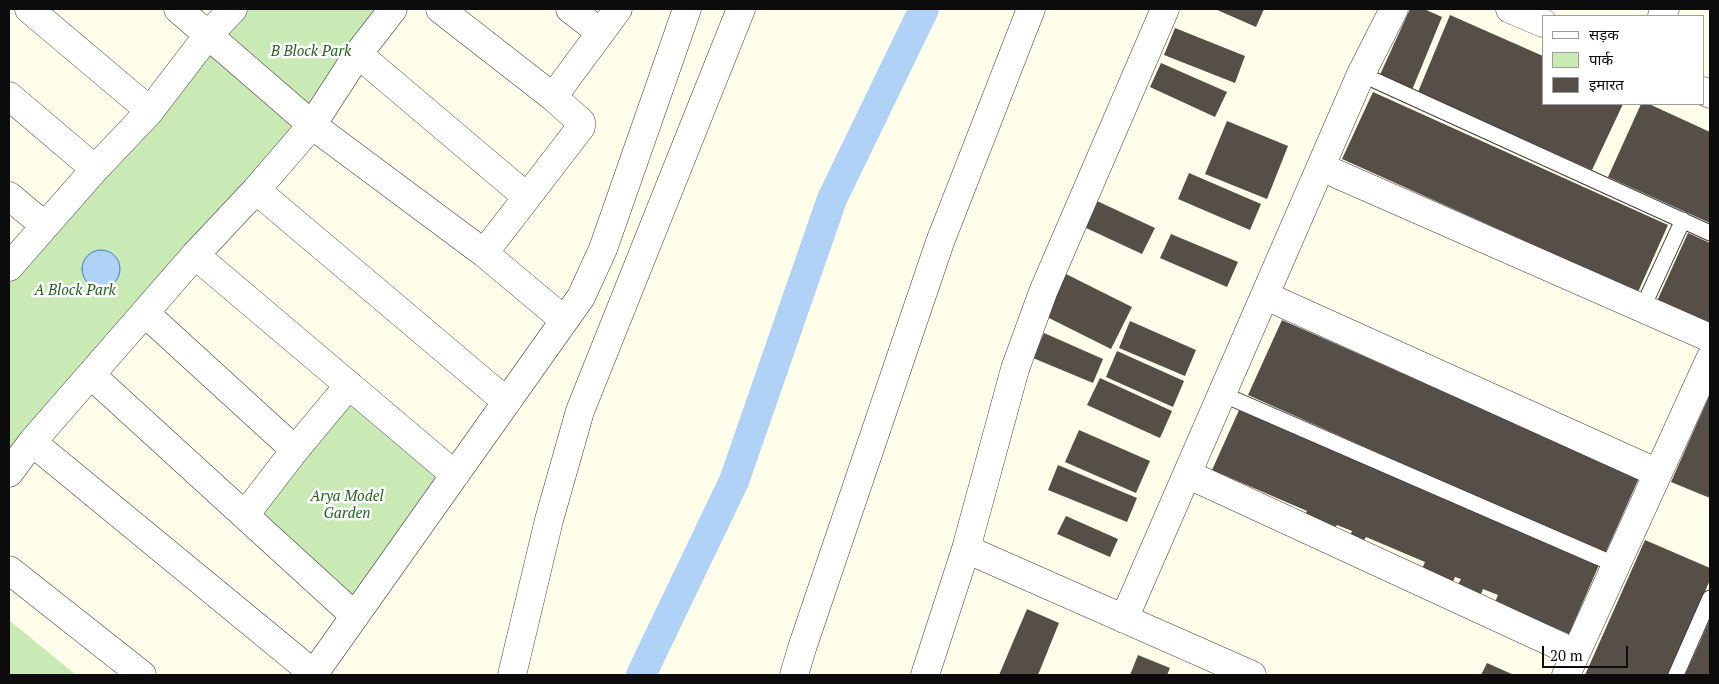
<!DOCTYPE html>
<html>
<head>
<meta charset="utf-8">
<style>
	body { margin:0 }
	#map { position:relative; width:1719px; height:684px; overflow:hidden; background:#fffeeb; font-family:"PT Serif","Noto Sans Devanagari",serif }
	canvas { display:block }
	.frame { position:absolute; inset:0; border:10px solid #0c0c0c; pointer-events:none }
	.legend { position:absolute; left:1542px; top:15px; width:162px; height:90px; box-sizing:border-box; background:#fff; border:1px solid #9e9e9e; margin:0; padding:6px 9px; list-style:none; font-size:15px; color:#0c0c0c }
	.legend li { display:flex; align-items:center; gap:10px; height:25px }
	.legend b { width:25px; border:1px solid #9e9e9e }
	.scale { position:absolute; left:1542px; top:646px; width:86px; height:22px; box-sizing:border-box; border:2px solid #0c0c0c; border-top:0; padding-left:6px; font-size:15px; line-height:18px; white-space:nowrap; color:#0c0c0c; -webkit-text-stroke:4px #fff; paint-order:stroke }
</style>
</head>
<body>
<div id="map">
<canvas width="1719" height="684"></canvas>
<div class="frame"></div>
<ul class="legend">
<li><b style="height:6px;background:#fff"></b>सड़क</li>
<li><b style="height:14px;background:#c9e9b5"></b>पार्क</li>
<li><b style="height:14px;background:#554f48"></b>इमारत</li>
</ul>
<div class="scale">20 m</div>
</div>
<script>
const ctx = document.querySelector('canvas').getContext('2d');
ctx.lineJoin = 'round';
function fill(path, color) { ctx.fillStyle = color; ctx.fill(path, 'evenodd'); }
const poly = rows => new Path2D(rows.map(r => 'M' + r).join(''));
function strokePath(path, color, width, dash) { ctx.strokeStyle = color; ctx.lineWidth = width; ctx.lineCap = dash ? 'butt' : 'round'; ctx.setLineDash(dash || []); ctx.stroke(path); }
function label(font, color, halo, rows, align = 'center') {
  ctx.font = font + ' "PT Serif",serif'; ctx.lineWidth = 5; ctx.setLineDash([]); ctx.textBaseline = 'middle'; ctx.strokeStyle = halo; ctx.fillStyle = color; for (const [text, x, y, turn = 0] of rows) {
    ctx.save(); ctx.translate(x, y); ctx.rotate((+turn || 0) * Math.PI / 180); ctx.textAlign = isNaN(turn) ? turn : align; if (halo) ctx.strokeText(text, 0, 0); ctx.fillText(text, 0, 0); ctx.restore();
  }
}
fill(poly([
	[237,9,399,9,9,468,9,267],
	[349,385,455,475,355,616,250,520],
	[9,620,76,675,9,675]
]), '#c9e9b5');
const water = poly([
	'82 269a19 19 0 1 1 38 0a19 19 0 1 1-38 0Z'
]);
fill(water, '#b0d2f6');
strokePath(water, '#367dcd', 1);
strokePath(poly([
	[641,675,734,481,832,199,924,9]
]), '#b0d2f6', 30);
fill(poly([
	[1215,9,1264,9,1256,27],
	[1410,9,1424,9,1442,17,1410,95,1378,79],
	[1450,15,1543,56,1543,104,1623,104,1592,170,1418,92],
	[1175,28,1245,56,1235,83,1164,55],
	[1161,63,1227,92,1215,117,1150,87],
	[1373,92,1668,225,1638,292,1342,159],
	[1641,104,1649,104,1710,132,1710,223,1608,177],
	[1227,121,1288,146,1267,199,1205,174],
	[1189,173,1261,204,1250,230,1178,199],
	[1097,201,1155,228,1142,254,1084,227],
	[1688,233,1710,243,1710,325,1657,301],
	[1171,234,1238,262,1227,287,1160,258],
	[1062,272,1132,307,1111,349,1041,314],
	[1282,320,1639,478,1605,554,1248,395],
	[1130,321,1196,350,1185,376,1119,348],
	[1044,333,1103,359,1093,383,1033,358],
	[1117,351,1184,381,1173,407,1106,377],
	[1100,378,1172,411,1160,438,1087,405],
	[1710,394,1710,498,1671,482],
	[1240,408,1599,565,1569,634,1495,602,1498,595,1483,589,1479,599,1456,589,1461,579,1455,577,1451,586,1420,573,1425,562,1366,537,1363,542,1350,536,1352,531,1337,525,1335,528,1305,515,1307,511,1212,470],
	[1079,430,1150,461,1136,493,1065,462],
	[1058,465,1137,498,1127,522,1048,490],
	[1066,516,1118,539,1110,557,1057,534],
	[1645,540,1710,568,1710,580,1668,675,1585,675],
	[1027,609,1059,623,1038,675,999,675],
	[1710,619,1710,675,1685,675,1701,640],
	[1138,655,1170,668,1167,675,1130,675],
	[1487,663,1514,675,1481,675]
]), '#554f48');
const service = poly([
	[1361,74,1710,233],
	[1642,309,1683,220],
	[1222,394,1616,565],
	[1676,675,1710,598]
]);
const minor = poly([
	[29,9,150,111],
	[178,9,312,125,484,253,564,320],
	[440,9,553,97],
	[570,9,600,32],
	[1510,9,1543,23],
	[1662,16,1665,9],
	[358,54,527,197],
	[1703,91,1710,94],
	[9,96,95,169],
	[1321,167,1710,338],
	[256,190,507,402],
	[9,196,45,226],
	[484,253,581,127,581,122,553,97,618,9],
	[195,255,455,475],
	[9,267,95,169,150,111,208,35,233,9],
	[1266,296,1658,473],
	[145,313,295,450],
	[91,375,355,616],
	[32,442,314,674],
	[9,473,32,442,195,255,256,190,312,125,358,54,393,9],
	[1187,474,1575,653],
	[245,515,295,450,349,385],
	[966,549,1252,675],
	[9,570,142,675],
	[1124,619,1361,74,1394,9],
	[313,675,581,297,603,249,687,9],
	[512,675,549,520,580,411,741,9],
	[794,675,802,648,940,242,1031,9],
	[925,675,966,549,1015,369,1043,292,1165,9],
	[1566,675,1710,359]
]);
strokePath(service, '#3f3f3f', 17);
strokePath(minor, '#3f3f3f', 29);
strokePath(service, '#fff', 15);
strokePath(minor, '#fff', 28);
label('italic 15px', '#22631d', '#fff', [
	["B Block Park",311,52],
	["A Block Park",75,291],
	["Arya Model",347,497],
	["Garden",347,514]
]);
</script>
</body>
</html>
